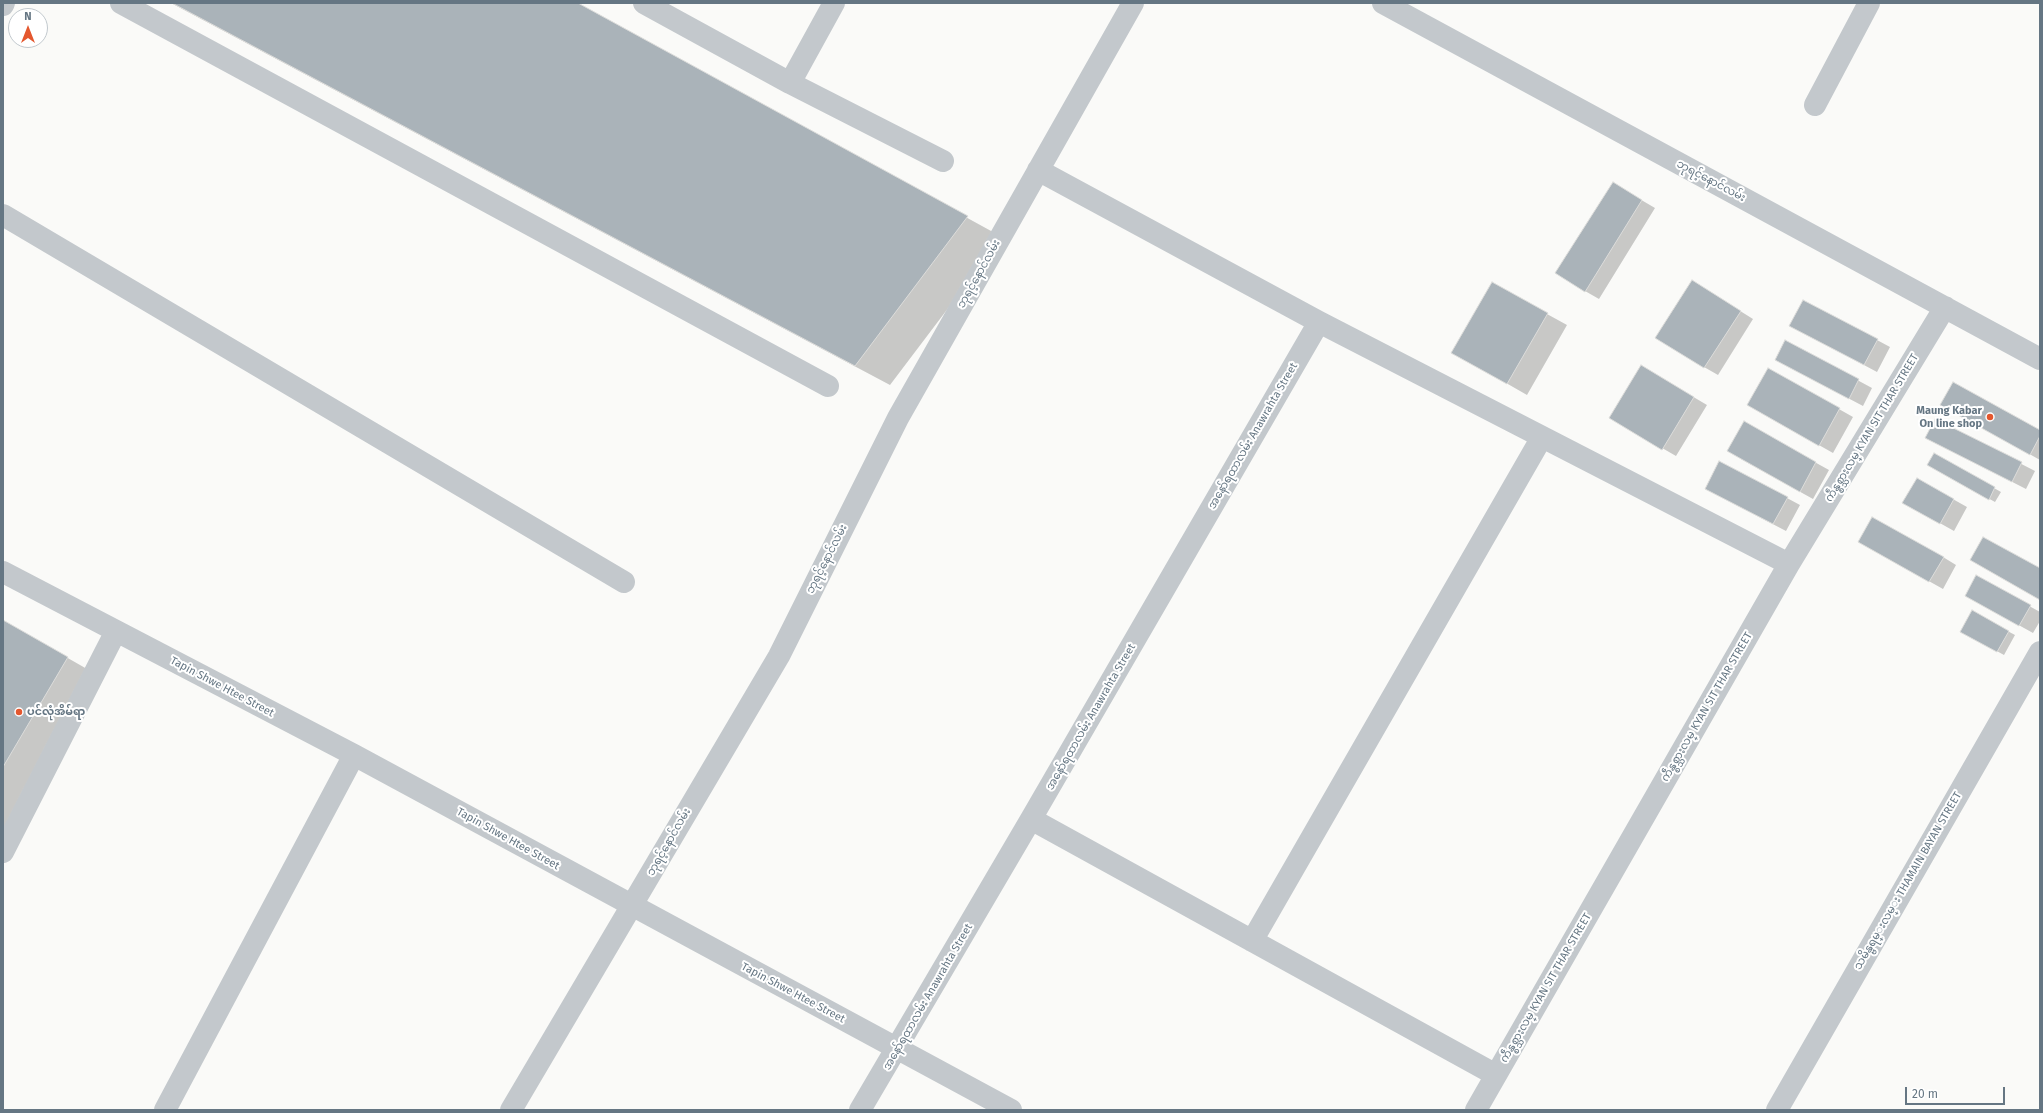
<!DOCTYPE html>
<html>
<head>
<meta charset="utf-8">
<style>
	body { margin:0 }
	#map { position:relative; width:2043px; height:1113px; overflow:hidden; background:#fafaf8; font-family:"Fira Sans",sans-serif }
	canvas { display:block }
	.frame { position:absolute; inset:0; border:4px solid #657683; pointer-events:none }
	.north { position:absolute; left:8px; top:8px; width:40px; height:40px; box-sizing:border-box; background:#fff; border:1px solid #c1c8cd; border-radius:50%; rotate:0deg; font-size:11px; font-weight:700; line-height:16px; text-align:center; color:#657683 }
	.north::after { content:''; display:block; margin:auto; width:14px; height:18px; background:#e4572e; clip-path:polygon(50% 0,100% 100%,50% 72%,0 100%) }
	.scale { position:absolute; left:1905px; top:1087px; width:100px; height:18px; box-sizing:border-box; border:2px solid #657683; border-top:0; padding-left:5px; font-size:12px; line-height:14px; white-space:nowrap; color:#657683; -webkit-text-stroke:3px #fff; paint-order:stroke }
</style>
</head>
<body>
<div id="map">
<canvas width="2043" height="1113"></canvas>
<div class="frame"></div>
<div class="north">N</div>
<div class="scale">20 m</div>
</div>
<script>
const ctx = document.querySelector('canvas').getContext('2d');
ctx.lineJoin = 'round';
function fill(path, color) { ctx.fillStyle = color; ctx.fill(path, 'evenodd'); }
const poly = rows => new Path2D(rows.map(r => 'M' + r).join(''));
function strokePath(path, color, width, dash) { ctx.strokeStyle = color; ctx.lineWidth = width; ctx.lineCap = dash ? 'butt' : 'round'; ctx.setLineDash(dash || []); ctx.stroke(path); }
function label(font, color, halo, rows, align = 'center') {
  ctx.font = font + ' "Fira Sans","Noto Sans Myanmar",sans-serif'; ctx.lineWidth = 4; ctx.setLineDash([]); ctx.textBaseline = 'middle'; ctx.strokeStyle = halo; ctx.fillStyle = color; for (const [text, x, y, turn = 0] of rows) {
    ctx.save(); ctx.translate(x, y); ctx.rotate((+turn || 0) * Math.PI / 180); ctx.textAlign = isNaN(turn) ? turn : align; if (halo) ctx.strokeText(text, 0, 0); ctx.fillText(text, 0, 0); ctx.restore();
  }
}
fill(poly([
	[171,3,576,3,1002,237,890,385],
	[1626,191,1655,208,1599,299,1585,291],
	[1705,289,1753,319,1718,375,1704,367],
	[1547,314,1567,325,1527,395,1452,352],
	[1804,333,1877,340,1890,347,1877,372],
	[1785,341,1872,388,1863,406,1789,367],
	[1641,366,1707,405,1676,456,1610,418],
	[1768,369,1853,417,1833,453,1748,405],
	[1955,412,2040,431,2040,460],
	[1936,420,2035,471,2026,489,1940,445],
	[1744,423,1829,470,1813,499,1741,459],
	[1934,454,2001,492,1995,502,1928,465],
	[1917,479,1967,507,1954,531,1904,503],
	[1719,496,1787,498,1800,505,1786,531],
	[1859,542,1943,557,1956,565,1943,589],
	[1977,577,2040,612,2040,621,2033,633,1979,603],
	[1972,612,2015,635,2004,655,1962,632],
	[3,621,101,677,3,845]
]), '#0003');
const building = poly([
	[172,3,578,3,968,216,855,366,172,3],
	[1613,182,1642,200,1585,292,1555,273,1613,182],
	[1692,280,1741,311,1704,368,1655,338,1692,280],
	[1492,282,1548,313,1507,384,1451,353,1492,282],
	[1803,300,1878,339,1864,365,1789,326,1803,300],
	[1785,340,1859,379,1849,399,1775,360,1785,340],
	[1641,365,1694,397,1662,450,1609,418,1641,365],
	[1768,368,1840,408,1819,446,1747,405,1768,368],
	[1953,382,2040,430,2040,436,2030,455,1940,405,1953,382],
	[1935,419,2022,462,2012,482,1925,438,1935,419],
	[1744,421,1816,462,1800,492,1727,451,1744,421],
	[1934,453,1995,487,1989,500,1927,465,1934,453],
	[1719,461,1788,497,1773,524,1705,489,1719,461],
	[1917,478,1954,499,1940,524,1902,503,1917,478],
	[1872,517,1944,557,1929,582,1858,542,1872,517],
	[1983,537,2040,568,2040,600,1970,560,1983,537],
	[1976,575,2031,605,2019,626,1965,596,1976,575],
	[1972,610,2009,631,1997,652,1960,632,1972,610],
	[3,620,68,657,3,767,3,620]
]);
fill(building, '#aab3b9');
strokePath(building, '#dcdcda', 1);
strokePath(poly([
	[121,3,828,386],
	[644,3,790,83,943,161],
	[1383,3,2040,359],
	[3,5,4,3],
	[790,83,834,3],
	[1815,105,1869,3],
	[1038,170,1319,322,1789,564],
	[3,215,624,582],
	[3,572,354,755,1011,1110],
	[1031,819,1496,1075],
	[3,852,116,631],
	[1252,941,1542,437],
	[165,1110,354,755],
	[511,1110,779,656,898,418,1133,3],
	[860,1110,1031,819,1319,322],
	[1476,1110,1789,564,1945,307],
	[1777,1110,2040,652]
]), '#c3c8cc', 22);
for (const [x, y, r, color] of [
	[1990,417,4,"#e4572e"],
	[19,712,4,"#e4572e"]
]) { const dot = new Path2D(); dot.arc(x, y, r, 0, 2 * Math.PI); ctx.fillStyle = color; ctx.fill(dot); strokePath(dot, '#fff', 1.5); }
label('11px', '#657683', '#fff', [
	["ဘုရင့်နောင်လမ်း",1711,181,28],
	["ဘုရင့်နောင်လမ်း",979,274,-61],
	["ကဵန္စစ္သားလမ္ KYAN SIT THAR STREET",1872,428,-59],
	["အနော်ရထာလမ်း Anawrahta Street",1253,436,-60],
	["ဘုရင့်နောင်လမ်း",827,559,-63],
	["Tapin Shwe Htee Street",222,687,28],
	["ကဵန္စစ္သားလမ္ KYAN SIT THAR STREET",1707,707,-60],
	["အနော်ရထာလမ်း Anawrahta Street",1091,717,-60],
	["Tapin Shwe Htee Street",508,839,29],
	["ဘုရင့်နောင်လမ်း",669,842,-60],
	["သမိန္ဗရမ္းလမ္း THAMAIN BAYAN STREET",1908,881,-60],
	["ကဵန္စစ္သားလမ္ KYAN SIT THAR STREET",1546,988,-60],
	["Tapin Shwe Htee Street",793,993,28],
	["အနော်ရထာလမ်း Anawrahta Street",928,997,-60]
]);
label('bold 11px', '#657683', '#fff', [
	["Maung Kabar",1982,411],
	["On line shop",1982,424],
	["ပင်လုံအိမ်ရာ",27,712,"left"]
], 'right');
</script>
</body>
</html>
